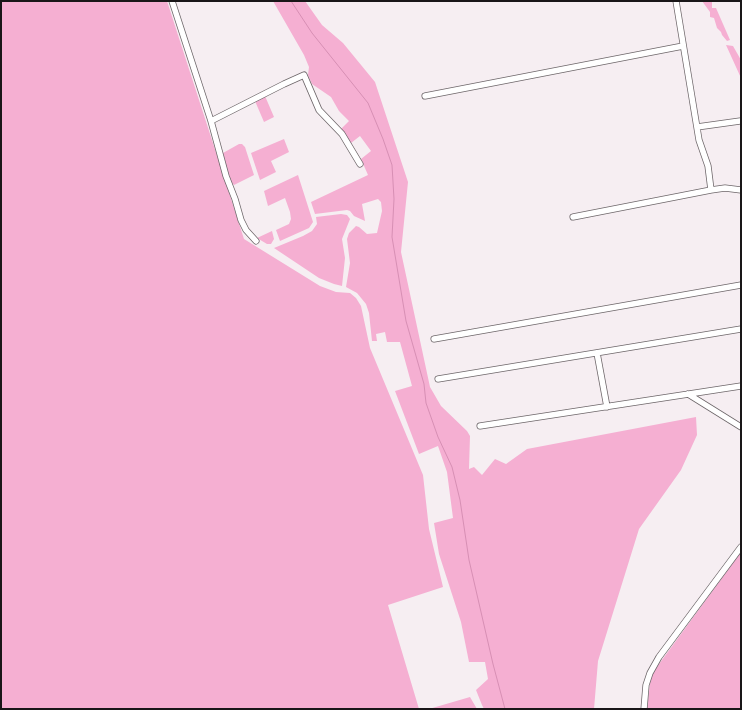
<!DOCTYPE html>
<html>
<head>
<meta charset="utf-8">
<style>
	body { margin:0 }
	#map { position:relative; width:742px; height:710px; overflow:hidden; background:#f6eef2; font-family:Montserrat,sans-serif }
	canvas { display:block }
	.frame { position:absolute; inset:0; border:2px solid #191618; pointer-events:none }
</style>
</head>
<body>
<div id="map">
<canvas width="742" height="710"></canvas>
<div class="frame"></div>
</div>
<script>
const ctx = document.querySelector('canvas').getContext('2d');
ctx.lineJoin = 'round';
function fill(path, color) { ctx.fillStyle = color; ctx.fill(path, 'evenodd'); }
const poly = rows => new Path2D(rows.map(r => 'M' + r).join(''));
function strokePath(path, color, width, dash) { ctx.strokeStyle = color; ctx.lineWidth = width; ctx.lineCap = dash ? 'butt' : 'round'; ctx.setLineDash(dash || []); ctx.stroke(path); }
fill(poly([
	[1,1,167,1,244,239,320,286,336,292,350,293,356,298,361,306,370,348,423,475,429,529,443,587,388,605,419,709,1,709],
	[273,1,305,1,322,25,343,43,375,82,408,182,401,252,430,387,441,406,467,431,470,436,469,469,474,467,482,475,495,459,506,464,527,449,696,417,697,435,681,470,639,529,598,661,594,709,484,709,482,705,476,690,488,679,485,662,469,662,461,622,439,554,434,523,453,518,447,472,438,446,419,454,395,391,412,386,400,342,387,342,385,332,376,334,377,341,372,341,369,313,366,304,357,293,346,287,350,263,347,239,349,233,356,226,359,227,367,234,377,233,382,211,381,202,378,199,362,204,365,221,354,216,350,211,347,210,315,214,311,202,368,175,361,159,371,151,360,136,351,143,341,129,349,121,339,111,331,97,312,84,308,75,309,67,304,55],
	[702,1,712,1,712,8,716,8,730,40,727,41,722,35,721,32,717,28,714,18,710,17,710,12],
	[726,45,733,46,741,60,741,78],
	[265,96,274,117,264,122,255,101],
	[284,139,289,152,271,161,276,172,260,180,251,153],
	[239,144,242,144,245,147,254,175,234,185,230,181,223,153],
	[298,175,313,222,309,228,280,241,276,230,289,224,291,219,290,212,285,198,268,206,264,191],
	[341,214,347,215,350,219,342,239,345,258,342,286,334,284,319,278,274,248,303,236,312,231,317,224,316,217],
	[272,231,274,239,271,244,267,244,257,238],
	[741,552,741,709,647,709,651,675],
	[470,697,477,709,429,709]
]), '#f5afd2');
strokePath(poly([
	[291,1,312,33,368,103,383,139,392,165,394,199,392,237,406,321,424,384,426,403,438,437,452,467,460,500,469,560,493,664,505,709]
]), '#d78fb4', 1);
const minor = poly([
	[172,1,211,121,226,176,235,199,241,220,246,230,256,241],
	[676,1,699,140,708,166,711,190],
	[425,96,683,46],
	[211,121,284,84,304,75,319,110,342,134,360,164],
	[697,127,740,121],
	[573,217,711,190,725,188,741,190],
	[434,339,741,285],
	[597,353,607,407],
	[438,379,741,329],
	[688,394,741,427],
	[480,426,741,386],
	[644,709,646,685,650,673,659,657,741,547]
]);
strokePath(minor, '#6d6669', 7);
strokePath(minor, '#fff', 5.5);
</script>
</body>
</html>
